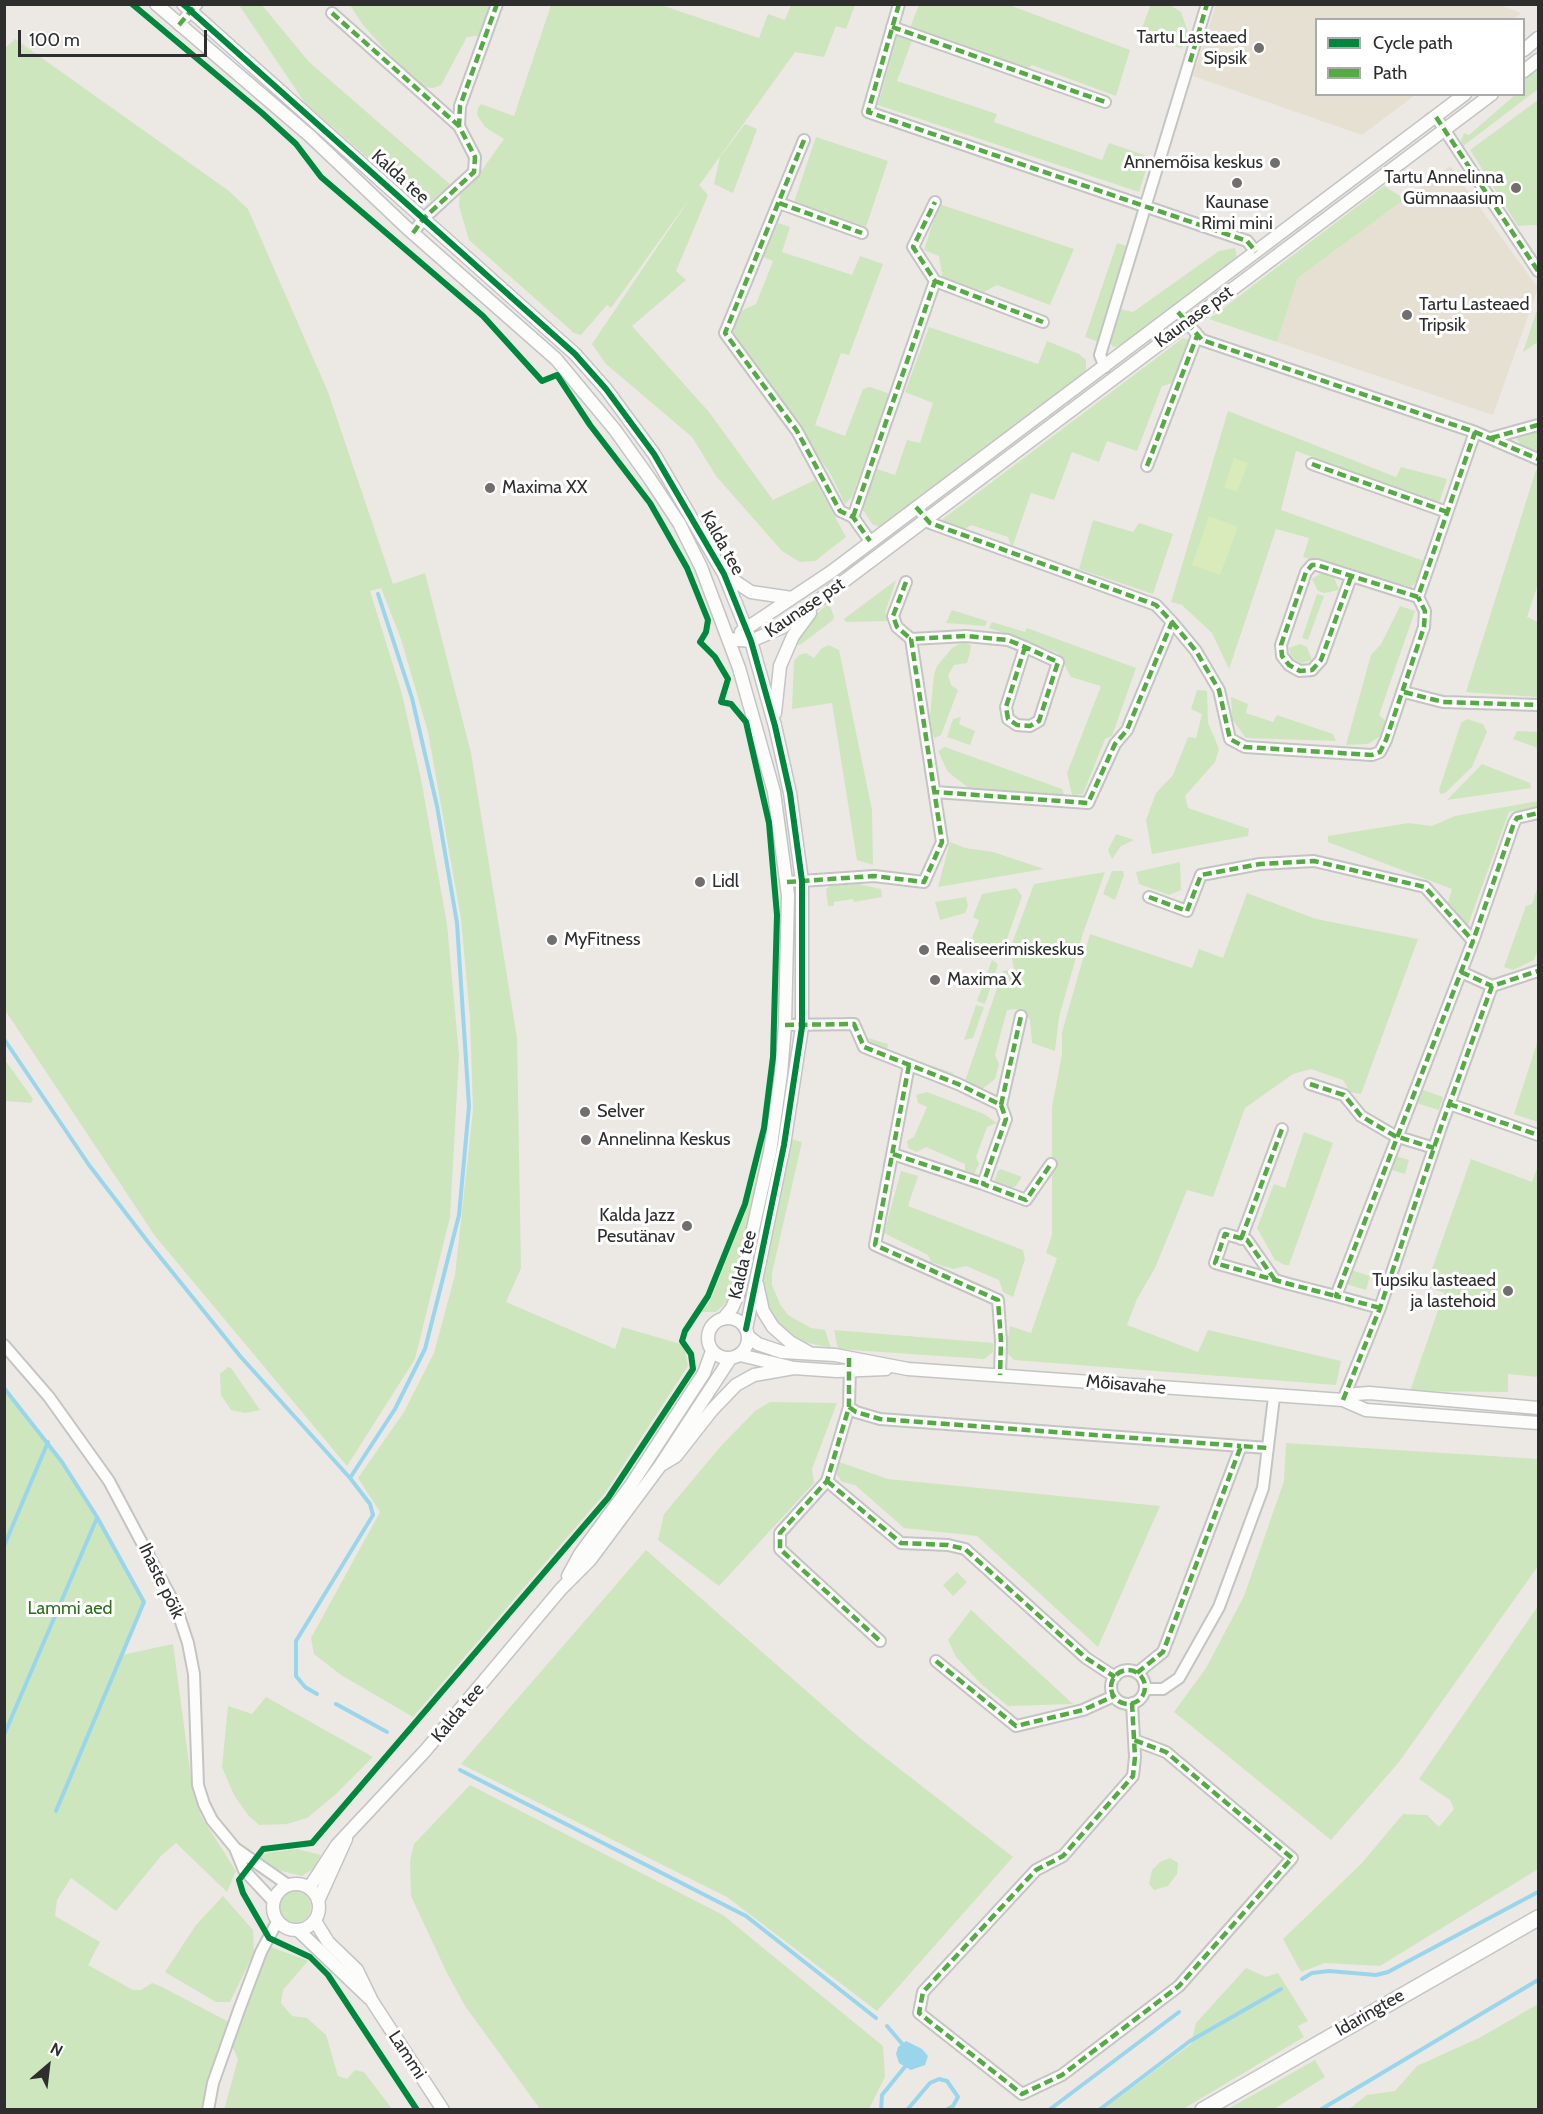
<!DOCTYPE html>
<html>
<head>
<meta charset="utf-8">
<style>
	body { margin:0 }
	#map { position:relative; width:1543px; height:2114px; overflow:hidden; background:#ece8e4; font-family:Cabin,sans-serif }
	canvas { display:block }
	.frame { position:absolute; inset:0; border:6px solid #2e2e2e; pointer-events:none }
	.legend { position:absolute; left:1315px; top:18px; width:210px; height:78px; box-sizing:border-box; background:#fff; border:2px solid #ababab; margin:0; padding:8px 10px; list-style:none; font-size:18px; color:#2e2e2e }
	.legend li { display:flex; align-items:center; gap:12px; height:30px }
	.legend b { width:30px; border:2px solid #ababab }
	.north { position:absolute; left:18px; top:2036px; width:60px; height:60px; -webkit-text-stroke:4px #fff; paint-order:stroke; rotate:28deg; font-size:16px; font-weight:700; line-height:24px; text-align:center; color:#2e2e2e }
	.north::after { content:''; display:block; margin:auto; width:21px; height:27px; background:#2e2e2e; clip-path:polygon(50% 0,100% 100%,50% 72%,0 100%) }
	.scale { position:absolute; left:18px; top:30px; width:189px; height:27px; box-sizing:border-box; border:3px solid #2e2e2e; border-top:0; padding-left:8px; font-size:18px; line-height:21px; white-space:nowrap; color:#2e2e2e; -webkit-text-stroke:4px #fff; paint-order:stroke }
</style>
</head>
<body>
<div id="map">
<canvas width="1543" height="2114"></canvas>
<div class="frame"></div>
<ul class="legend">
<li><b style="height:8px;background:#00873e"></b>Cycle path</li>
<li><b style="height:8px;background:#54ab44"></b>Path</li>
</ul>
<div class="north">N</div>
<div class="scale">100 m</div>
</div>
<script>
const ctx = document.querySelector('canvas').getContext('2d');
ctx.lineJoin = 'round';
function fill(path, color) { ctx.fillStyle = color; ctx.fill(path, 'evenodd'); }
const poly = rows => new Path2D(rows.map(r => 'M' + r).join(''));
function strokePath(path, color, width, dash) { ctx.strokeStyle = color; ctx.lineWidth = width; ctx.lineCap = dash ? 'butt' : 'round'; ctx.setLineDash(dash || []); ctx.stroke(path); }
function label(font, color, halo, rows, align = 'center') {
  ctx.font = font + ' Cabin,sans-serif'; ctx.lineWidth = 6; ctx.setLineDash([]); ctx.textBaseline = 'middle'; ctx.strokeStyle = halo; ctx.fillStyle = color; for (const [text, x, y, turn = 0] of rows) {
    ctx.save(); ctx.translate(x, y); ctx.rotate((+turn || 0) * Math.PI / 180); ctx.textAlign = isNaN(turn) ? turn : align; if (halo) ctx.strokeText(text, 0, 0); ctx.fillText(text, 0, 0); ctx.restore();
  }
}
fill(poly([
	[1496,4,1521,13,1513,20,1316,20,1316,94,1415,95,1362,135,1193,76,1216,5],
	[1450,166,1538,288,1493,415,1277,342,1298,278]
]), '#e6e0d3');
fill(poly([
	[1151,4,1170,5,1181,12,1188,32,1182,49,1140,33],
	[239,5,262,5,309,62,452,186,431,201,416,200,305,103],
	[350,5,492,5,484,35,467,37,441,85,433,88,425,87,412,78,388,53,363,25],
	[551,5,661,5,759,38,768,14,785,20,791,5,855,5,846,29,836,26,824,57,795,52,611,308,607,305,581,335,574,333,469,240,459,206,460,193,482,170,504,139,485,127,477,115,478,108,481,104,514,116],
	[919,5,1009,5,1130,50,1116,96,1032,65,1018,75,913,38,897,81,997,114,994,122,1102,160,1109,143,1150,157,1139,192,878,105,898,33,907,35],
	[15,39,229,191,248,209,328,392,393,584,425,573,471,753,517,1038,521,1268,506,1302,615,1349,622,1327,684,1345,688,1366,605,1493,413,1717,341,1675,314,1654,311,1638,380,1512,358,1478,404,1412,434,1353,455,1275,473,1110,470,1018,461,919,428,732,401,639,381,588,370,591,402,694,421,779,447,924,459,1055,450,1217,415,1359,347,1466,155,1236,5,1010,4,49],
	[1538,67,1538,89,1462,147,1460,143,1464,133,1469,135,1515,95,1524,94,1524,79],
	[1538,100,1538,225,1518,226,1470,150],
	[745,124,757,129,733,193,714,184,720,157],
	[816,137,888,161,866,227,794,202],
	[699,185,708,195,676,271,686,280,632,326,709,412,773,500,815,480,846,537,815,561,800,562,782,551,716,476,692,437,606,364,592,344],
	[1384,186,1405,199,1298,278,1277,342,1209,319],
	[939,204,1074,249,1050,305,997,285,980,294,943,280,939,256,924,250],
	[778,223,790,227,782,252,852,275,860,256,883,264,849,355,841,353,815,425,845,436,863,389,870,387,890,394,852,497,845,504,830,473,729,333,734,314,756,304,773,261,763,257],
	[1117,243,1127,246,1102,343,1085,337],
	[1235,248,1237,258,1232,268,1125,346,1113,347,1110,342,1120,309,1133,312,1219,251],
	[1538,307,1538,342,1523,352],
	[929,327,1038,364,1047,341,1079,354,1086,360,1086,369,1084,375,879,527,872,524,862,508,874,468,895,475,907,440,920,443,933,403,905,392],
	[1183,338,1189,340,1189,346,1176,382,1162,386,1137,451,1107,441,1099,462,1072,452,1054,500,1031,493,1012,548,1008,537,971,525,951,538,939,522],
	[1228,411,1396,477,1401,467,1447,479,1439,503,1296,451,1281,510,1424,561,1419,579,1411,587,1303,557,1309,538,1276,529,1229,669,1212,633,1182,605,1171,602],
	[1538,427,1538,454,1523,448,1513,433],
	[1536,470,1538,471,1538,584,1527,617,1538,622,1538,697,1466,692],
	[1093,520,1133,532,1139,523,1173,534,1153,594,1079,569],
	[1321,573,1334,577,1339,590,1324,593,1318,591,1312,579],
	[896,580,885,613,888,621,846,622,844,619],
	[1317,594,1324,596,1308,640,1302,638],
	[829,603,834,617,833,620,800,645,793,644,813,617],
	[1400,606,1415,611,1379,715,1389,724,1382,735,1368,744,1346,745,1371,655,1381,644],
	[952,610,987,621,985,626,946,623],
	[992,622,1025,632,1027,628,1136,668,1112,736,1105,739,1083,794,1072,795,1067,773,1101,686,1071,677,1058,653,989,628],
	[963,642,971,645,970,653,967,663,954,665,948,675,951,685,958,690,941,735,935,738,932,733,930,716,934,675,937,666,952,648],
	[1300,644,1307,647,1312,660,1302,663,1291,658,1289,648],
	[829,645,839,650,872,810,873,865,857,860,832,703,792,709,794,661,799,655,806,653,814,658,822,648],
	[1197,690,1207,691,1208,723,1219,749,1215,762,1185,796,1188,808,1249,829,1248,836,1152,854,1146,820,1156,793,1173,775,1188,737,1196,738,1202,714,1191,709],
	[1231,697,1248,704,1246,713,1273,722,1277,715,1333,734,1336,741,1246,738,1232,719],
	[961,717,959,724,975,731,970,745,947,737,953,719],
	[1467,719,1483,724,1487,732,1472,767,1445,793,1440,794,1439,790,1461,723],
	[1517,731,1538,732,1538,748,1513,739],
	[945,747,1062,789,1065,797,970,789,948,772,938,751],
	[1482,764,1530,783,1531,788,1447,800],
	[1538,801,1538,807,1509,812,1468,925,1447,906,1452,889,1328,842,1328,836,1409,823,1432,826,1455,816],
	[1116,834,1134,840,1121,846,1112,859,1108,850],
	[950,842,965,848,993,852,1044,869,938,887],
	[1180,862,1181,890,1169,895,1139,884,1136,872],
	[1112,871,1123,871,1124,875,1115,900,1103,894],
	[1105,872,1083,933,1059,1017,1055,1051,1032,1043,1030,1020,1026,1014,1015,1009,1007,1010,995,1055,999,1064,995,1079,981,1090,964,1084,1003,971,1014,969,1010,949,1034,884],
	[849,882,881,889,882,897,854,902,853,899,834,902,834,906,828,906,826,889,835,883],
	[1538,886,1538,949,1534,960,1513,970,1504,967,1526,906,1532,904],
	[1016,888,1022,896,1001,956,969,946,979,920,973,917,982,894],
	[1247,893,1316,919,1418,939,1361,1094,1350,1092,1343,1080,1311,1069,1293,1074,1245,1108,1213,1197,1187,1190,1155,1268,1137,1299,1127,1325,1198,1352,1208,1330,1341,1361,1336,1385,1014,1360,1006,1352,1010,1326,1031,1333,1057,1258,1046,1253,1052,1235,1052,1107,1062,1054,1062,1032,1090,934,1192,968,1199,949,1223,958],
	[966,897,968,906,965,913,940,920,935,902],
	[992,960,998,964,985,1004,977,1001],
	[976,1005,984,1007,973,1038,964,1040],
	[775,1037,778,1068,770,1125,766,1124],
	[868,1038,888,1044,887,1050,953,1073,952,1079,871,1045],
	[1538,1040,1538,1122,1514,1114],
	[5,1060,33,1099,31,1103,5,1101],
	[1420,1089,1443,1097,1439,1110,1416,1103],
	[927,1092,984,1114,997,1123,987,1127,976,1157,979,1164,974,1174,969,1174,965,1170,965,1164,926,1147,917,1152,908,1148,907,1141,914,1137,927,1107,918,1103,916,1095],
	[1304,1132,1333,1143,1289,1265,1285,1265,1275,1260,1257,1228,1274,1184,1285,1188],
	[769,1133,732,1291,728,1301,716,1312,700,1312,710,1301,747,1208,757,1175,765,1134],
	[791,1139,802,1142,772,1273,772,1285,780,1304,788,1315,811,1328,825,1330,831,1348,804,1342,778,1326,768,1310,761,1284],
	[1389,1154,1409,1160,1405,1174,1385,1168],
	[1471,1159,1532,1182,1538,1166,1538,1377,1508,1374,1508,1392,1410,1391,1444,1293,1426,1286],
	[1001,1169,1022,1177,1016,1186,1003,1189,994,1182,998,1171],
	[901,1171,918,1176,908,1206,1023,1250,1025,1259,1013,1297,1003,1292,999,1280,966,1266,953,1269,931,1262,928,1255,884,1233],
	[1351,1270,1370,1276,1366,1290,1346,1284],
	[834,1330,993,1343,993,1352,984,1359,838,1349],
	[228,1367,231,1368,260,1410,245,1413,231,1410,221,1395,220,1374],
	[4,1388,62,1462,97,1517,144,1602,122,1655,173,1644,192,1785,201,1816,236,1871,227,1892,176,1843,161,1856,116,1911,71,1878,57,1900,55,1916,100,1942,88,1965,133,1990,141,1990,152,1983,160,1986,229,2022,201,2109,5,2109],
	[770,1402,837,1403,812,1469,814,1483,719,1586,658,1540,664,1514,721,1446,755,1411],
	[1286,1443,1538,1459,1538,1566,1399,1762,1331,1840,1174,1712,1206,1668,1244,1596,1284,1481],
	[839,1462,888,1479,1160,1506,1098,1647,977,1536,904,1528,855,1485,842,1482,835,1472],
	[646,1550,860,1738,1013,1857,877,2011,727,1897,461,1764],
	[957,1572,967,1582,953,1596,943,1585],
	[1538,1606,1538,1869,1380,1966,1325,1963,1301,1972,1283,1939,1362,1863,1403,1814,1427,1815,1439,1827,1454,1809,1450,1800,1419,1779],
	[971,1610,1073,1704,1008,1706,981,1684,956,1657,948,1640],
	[266,1697,373,1757,335,1795,307,1818,287,1824,259,1825,248,1815,234,1795,222,1767,228,1706,252,1714],
	[470,1785,723,1915,883,2046,885,2077,869,2109,540,2109,465,2006,446,1971,411,1896,410,1860,414,1844],
	[297,1849,321,1855,313,1869,302,1876,273,1869,259,1857,267,1853],
	[1170,1858,1178,1863,1177,1874,1168,1886,1154,1890,1149,1884,1152,1870,1160,1862],
	'279 1907a16 16 0 1 1 32 0a16 16 0 1 1-32 0Z',
	[223,1896,253,1930,254,1953,230,2002,216,2002,165,1972,196,1925],
	[266,1945,308,1961,283,1990,281,2003,292,2016,307,2018,326,2035,338,2076,347,2079,355,2070,364,2072,392,2109,224,2110,238,2059,229,2039],
	[1246,1968,1266,1977,1278,1973,1308,2021,1298,2026,1304,2037,1183,2109,1103,2109,1191,2044,1196,2023],
	[1538,2004,1538,2109,1349,2109,1367,2095,1395,2091,1417,2066,1481,2037],
	[1315,2060,1325,2077,1274,2109,1228,2109]
]), '#cee6be');
fill(poly([
	[1234,458,1248,463,1237,492,1224,487],
	[1209,516,1238,527,1220,575,1192,565]
]), '#d9eabb');
fill(poly([
	[906,2041,922,2049,928,2056,925,2065,911,2070,899,2063,896,2054,898,2047]
]), '#99d6ec');
strokePath(poly([
	[4,1039,89,1165,148,1242,240,1356,350,1478],
	[4,1388,62,1462,97,1517,144,1602,56,1811],
	[4,1546,48,1442],
	[317,1694,305,1687,296,1676,296,1641,373,1515,370,1504,350,1478,395,1409,425,1349,459,1215,469,1106,457,923,437,806,412,698,378,594],
	[336,1704,387,1732],
	[4,1735,97,1518],
	[460,1770,746,1916,876,2018],
	[1302,1979,1312,1973,1329,1971,1376,1975,1388,1972,1538,1892],
	[887,2026,904,2046],
	[881,2110,882,2095,908,2063],
	[907,2110,930,2083,939,2079,947,2081,958,2097,953,2106,946,2110],
	[1049,2110,1179,2012],
	[1099,2110,1190,2041,1281,1989],
	[1320,2110,1538,1980]
]), '#99d6ec', 4);
const minor = poly([
	[899,4,868,112,1247,241,1256,252],
	[332,13,459,126],
	[179,25,197,4],
	[892,27,1105,102],
	[1436,117,1538,271],
	[804,140,725,333,797,431,840,511,853,517,870,541],
	[779,203,862,233],
	[413,233,424,218,474,172,475,157,459,126,460,106,497,4],
	[935,281,1043,322],
	[1178,312,1202,340,1475,432,1538,459],
	[1105,367,1100,355,1207,4],
	[1491,438,1538,425],
	[1312,464,1447,512],
	[1147,466,1197,336],
	[916,507,930,523,1156,605,1172,622,1127,730,1115,744,1088,803,935,792],
	[853,517,935,281,913,247,935,202],
	[1351,577,1321,660,1312,670,1300,671,1289,665,1282,656,1281,645,1306,572,1312,565,1317,565,1418,597,1475,432],
	[906,582,893,616,897,627,911,639],
	[1172,622,1196,651,1219,690,1230,739,1245,747,1372,755,1380,752,1386,740,1424,627,1425,611,1418,597],
	[1404,692,1443,702,1538,705],
	[787,882,874,876,924,882,942,842,911,639,966,636,1008,640,1025,647,1058,662,1039,721,1030,726,1017,725,1008,719,1006,707,1025,647],
	[1149,897,1187,911,1201,875,1260,864,1314,861,1425,887,1473,941],
	[1461,972,1492,986],
	[785,1025,854,1024,864,1047,958,1084,1001,1105,1021,1016],
	[909,1065,875,1245,998,1300,1001,1341,1000,1375],
	[1310,1084,1344,1095,1361,1116,1395,1136,1434,1148],
	[1449,1104,1538,1135],
	[1001,1105,1006,1119,983,1184,1026,1200,1051,1164],
	[893,1154,983,1184],
	[1241,1239,1282,1129],
	[1275,1280,1247,1240,1225,1234,1215,1263,1275,1280,1289,1284,1336,1296],
	[1380,1308,1336,1296,1473,941,1514,823,1517,818,1538,813],
	[4,1345,49,1397,109,1481,176,1607,188,1643,194,1674,198,1785,204,1804,212,1820,235,1848,244,1870,273,1901],
	[850,1364,849,1407,827,1481,780,1533,780,1549,880,1641],
	[1343,1400,1380,1308,1441,1127,1492,986,1538,971],
	[849,1407,856,1412,880,1419,1241,1446],
	[827,1481,901,1543,948,1545,965,1549,1086,1658,1115,1677],
	[936,1661,1016,1726,1083,1710,1114,1696],
	'1111 1687a17 17 0 1 1 34 0a17 17 0 1 1-34 0Z',
	[1137,1673,1163,1652,1241,1446,1268,1448],
	[1145,1689,1163,1689,1179,1678,1219,1607,1263,1488,1274,1397],
	[1132,1703,1135,1757,1133,1776,1063,1856,1036,1870,923,1992,919,2013,1022,2094,1062,2075,1179,1986,1292,1858,1166,1752,1134,1740],
	[235,1848,288,1885],
	[208,2110,213,2083,239,2010,261,1952,277,1922]
]);
const tertiary = poly([
	[156,4,310,136,407,228,556,359,615,430,650,479,679,523,701,567,739,668,774,792,788,895,785,1025,781,1074,770,1152,739,1292,732,1308,723,1319],
	[183,4,575,354,606,389,654,454,724,574,751,641,775,726,790,793,802,881,802,1027,784,1145,746,1329],
	[1524,50,1538,38],
	[1524,71,1538,60],
	[724,574,751,592,792,598],
	[741,632,831,572,1465,94],
	[729,639,751,641,783,627,1492,94],
	[775,713,780,666,793,636,810,613],
	[757,1284,763,1311,773,1327,790,1342,808,1352],
	'708 1338a20 20 0 1 1 40 0a20 20 0 1 1-40 0Z',
	[749,1337,758,1344,782,1352,835,1355,908,1369,1343,1400,1366,1410,1538,1423],
	[740,1355,794,1368,837,1371,886,1369],
	[1343,1400,1356,1394,1369,1393,1538,1408],
	[661,1465,676,1456,712,1410,736,1385,754,1375,794,1368],
	[568,1576,580,1554,631,1485,704,1373,712,1351],
	'273 1907a23 23 0 1 1 46 0a23 23 0 1 1-46 0Z',
	[309,1888,337,1845,425,1751,561,1589,590,1560,660,1466,730,1359],
	[318,1901,346,1839],
	[315,1921,328,1942,357,1970,372,2001,443,2110],
	[299,1931,369,1998]
]);
const secondary = poly([
	[1203,2110,1538,1918]
]);
strokePath(minor, '#c5c4c5', 14);
strokePath(tertiary, '#c5c4c5', 15);
strokePath(secondary, '#c5c4c5', 18);
strokePath(minor, '#fcfcfb', 10);
strokePath(tertiary, '#fcfcfb', 12);
strokePath(secondary, '#fcfcfb', 15);
strokePath(poly([
	[899,4,868,112,1247,241,1256,252],
	[332,13,459,126],
	[179,25,194,7],
	[892,27,1105,102],
	[1190,62,1207,4],
	[1436,117,1538,271],
	[804,140,725,333,797,431,840,511,853,517,870,541],
	[779,203,862,233],
	[413,233,424,218,474,172,475,157,459,126,460,106,497,4],
	[935,281,1043,322],
	[1178,312,1202,340,1475,432,1538,459],
	[1491,438,1538,425],
	[1312,464,1447,512],
	[1147,466,1197,336],
	[916,507,930,523,1156,605,1172,622,1127,730,1115,744,1088,803,935,792],
	[853,517,935,281,913,247,935,202],
	[1351,577,1321,660,1312,670,1300,671,1289,665,1282,656,1281,645,1306,572,1312,565,1317,565,1418,597,1475,432],
	[906,582,893,616,897,627,911,639],
	[1172,622,1196,651,1219,690,1230,739,1245,747,1372,755,1380,752,1386,740,1424,627,1425,611,1418,597],
	[1404,692,1443,702,1538,705],
	[787,882,874,876,924,882,942,842,911,639,966,636,1008,640,1025,647,1058,662,1039,721,1030,726,1017,725,1008,719,1006,707,1025,647],
	[1149,897,1187,911,1201,875,1260,864,1314,861,1425,887,1473,941],
	[1461,972,1492,986],
	[785,1025,854,1024,864,1047,958,1084,1001,1105,1021,1016],
	[909,1065,875,1245,998,1300,1001,1341,1000,1375],
	[1310,1084,1344,1095,1361,1116,1395,1136,1434,1148],
	[1449,1104,1538,1135],
	[1001,1105,1006,1119,983,1184,1026,1200,1051,1164],
	[893,1154,983,1184],
	[1241,1239,1282,1129],
	[1275,1280,1247,1240,1225,1234,1215,1263,1275,1280,1289,1284,1336,1296],
	[1380,1308,1336,1296,1473,941,1514,823,1517,818,1538,813],
	[849,1358,849,1407,827,1481,780,1533,780,1549,880,1641],
	[1343,1400,1380,1308,1441,1127,1492,986,1538,971],
	[849,1407,856,1412,880,1419,1241,1446],
	[827,1481,901,1543,948,1545,965,1549,1086,1658,1115,1677],
	[936,1661,1016,1726,1083,1710,1114,1696],
	'1111 1687a17 17 0 1 1 34 0a17 17 0 1 1-34 0Z',
	[1137,1673,1163,1652,1241,1446,1268,1448],
	[1132,1703,1135,1757,1133,1776,1063,1856,1036,1870,923,1992,919,2013,1022,2094,1062,2075,1179,1986,1292,1858,1166,1752,1134,1740]
]), '#54ab44', 4.5, [9, 4.5]);
strokePath(poly([
	[132,4,262,113,296,144,321,177,483,316,542,381,557,375,590,425,650,503,687,568,708,620,706,632,700,642,715,657,728,679,721,702,731,704,746,722,769,823,777,915,773,1057,764,1128,745,1204,708,1296,685,1331,682,1341,691,1354,693,1369,608,1498,312,1843,263,1849,239,1880,243,1893,269,1938,310,1957,328,1975,417,2110],
	[183,4,575,354,606,389,654,454,724,574,751,641,775,726,790,793,802,881,802,1027,784,1145,746,1329]
]), '#00873e', 6);
for (const [x, y, r, color] of [
	[1259,48,6,"#706f6e"],
	[1275,163,6,"#706f6e"],
	[1237,183,6,"#706f6e"],
	[1516,188,6,"#706f6e"],
	[1407,315,6,"#706f6e"],
	[490,488,6,"#706f6e"],
	[700,882,6,"#706f6e"],
	[552,940,6,"#706f6e"],
	[924,950,6,"#706f6e"],
	[935,980,6,"#706f6e"],
	[585,1112,6,"#706f6e"],
	[586,1140,6,"#706f6e"],
	[687,1226,6,"#706f6e"],
	[1508,1291,6,"#706f6e"]
]) { const dot = new Path2D(); dot.arc(x, y, r, 0, 2 * Math.PI); ctx.fillStyle = color; ctx.fill(dot); strokePath(dot, '#fff', 2); }
label('18px', '#2e2e2e', '#fff', [
	["Tartu Lasteaed",1247,38,"right"],
	["Sipsik",1247,59,"right"],
	["Annemõisa keskus",1263,163,"right"],
	["Tartu Annelinna",1504,178,"right"],
	["Gümnaasium",1504,199,"right"],
	["Kaunase",1237,203,"center"],
	["Rimi mini",1237,224,"center"],
	["Tartu Lasteaed",1419,305],
	["Tripsik",1419,326],
	["Maxima XX",502,488],
	["Lidl",712,882],
	["MyFitness",564,940],
	["Realiseerimiskeskus",936,950],
	["Maxima X",947,980],
	["Selver",597,1112],
	["Annelinna Keskus",598,1140],
	["Kalda Jazz",675,1216,"right"],
	["Pesutänav",675,1237,"right"],
	["Tupsiku lasteaed",1496,1281,"right"],
	["ja lastehoid",1496,1302,"right"]
], 'left');
label('18px', '#2e2e2e', '#fff', [
	["Kalda tee",400,177,42],
	["Kaunase pst",1194,317,-36],
	["Kalda tee",722,543,61],
	["Kaunase pst",805,608,-34],
	["Kalda tee",743,1265,-77],
	["Mõisavahe",1126,1385,5],
	["Ihaste põik",161,1581,64],
	["Kalda tee",458,1713,-50],
	["Idaringtee",1370,2013,-30],
	["Lammi",407,2055,57]
]);
label('18px', '#2c6e1b', '#fff', [
	["Lammi aed",70,1609]
]);
</script>
</body>
</html>
